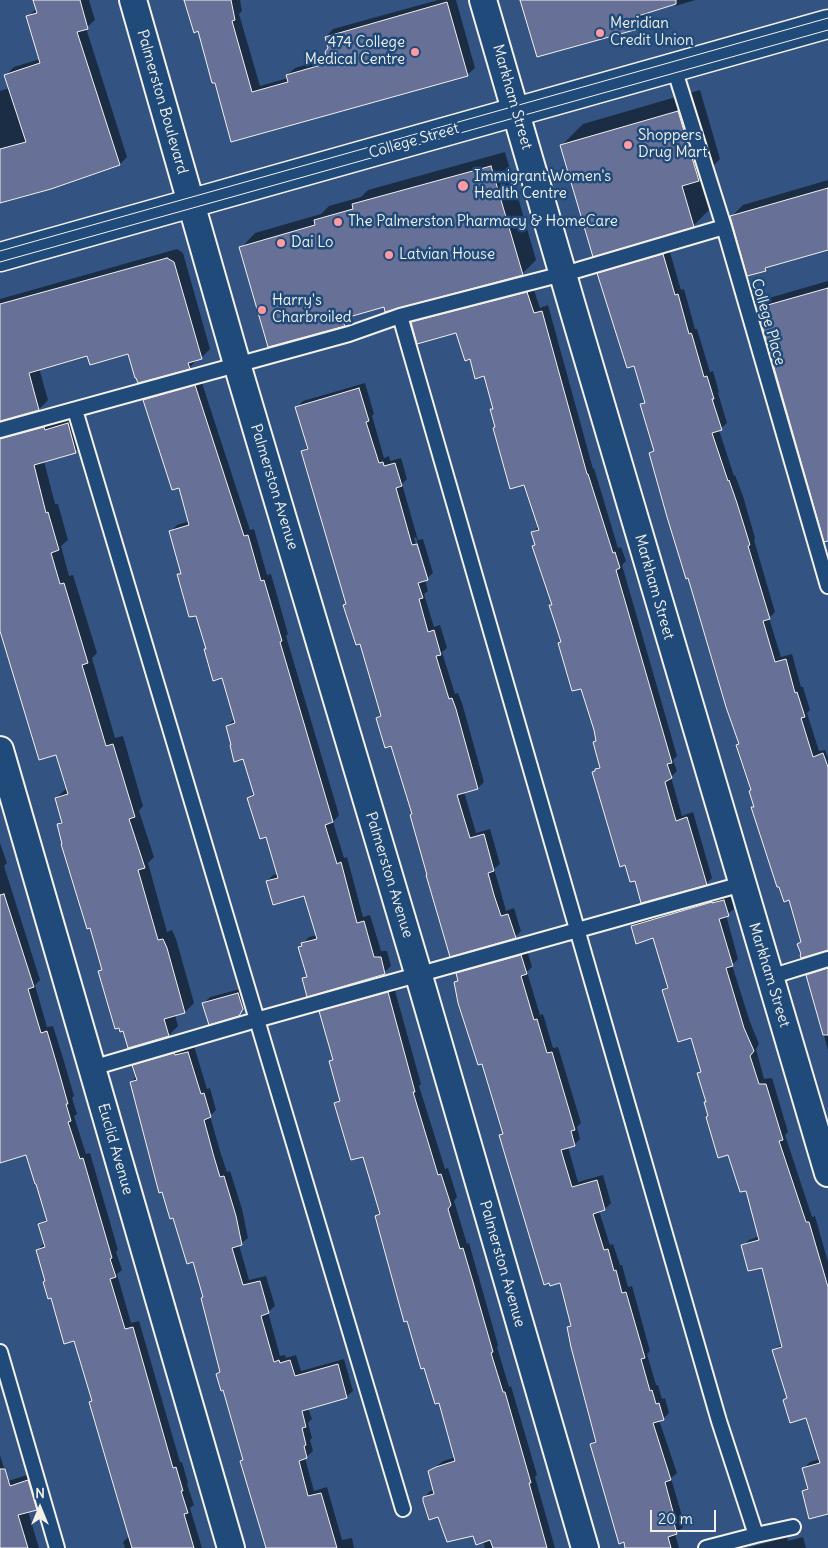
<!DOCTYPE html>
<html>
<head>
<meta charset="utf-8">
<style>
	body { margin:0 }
	#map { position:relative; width:828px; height:1548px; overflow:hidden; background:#335482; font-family:Delius,sans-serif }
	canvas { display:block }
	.north { position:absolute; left:15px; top:1483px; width:50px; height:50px; -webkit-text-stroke:4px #1f4a7a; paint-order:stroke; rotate:0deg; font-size:14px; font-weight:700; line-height:20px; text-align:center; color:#f4f1e8 }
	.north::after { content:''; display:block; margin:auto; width:18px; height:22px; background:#f4f1e8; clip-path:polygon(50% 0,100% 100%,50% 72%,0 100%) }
	.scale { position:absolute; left:650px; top:1510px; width:66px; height:22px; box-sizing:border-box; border:2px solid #f4f1e8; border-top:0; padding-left:6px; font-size:15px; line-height:18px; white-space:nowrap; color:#f4f1e8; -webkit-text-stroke:4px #1f4a7a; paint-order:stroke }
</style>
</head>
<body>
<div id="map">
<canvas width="828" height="1548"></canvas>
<div class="north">N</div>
<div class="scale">20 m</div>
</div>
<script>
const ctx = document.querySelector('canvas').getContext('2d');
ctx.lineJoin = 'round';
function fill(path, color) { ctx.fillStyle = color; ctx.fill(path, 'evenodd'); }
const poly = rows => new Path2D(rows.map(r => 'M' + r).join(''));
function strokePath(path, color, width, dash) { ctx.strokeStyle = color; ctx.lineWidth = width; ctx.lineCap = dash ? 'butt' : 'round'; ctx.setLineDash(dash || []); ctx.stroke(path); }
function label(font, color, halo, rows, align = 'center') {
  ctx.font = font + ' Delius,sans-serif'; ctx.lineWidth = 5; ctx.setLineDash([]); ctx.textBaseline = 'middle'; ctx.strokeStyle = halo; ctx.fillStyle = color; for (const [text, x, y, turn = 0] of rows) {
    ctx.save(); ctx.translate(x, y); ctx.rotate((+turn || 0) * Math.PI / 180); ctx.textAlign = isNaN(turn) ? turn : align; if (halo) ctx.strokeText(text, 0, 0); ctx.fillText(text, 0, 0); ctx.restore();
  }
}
fill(poly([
	[34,0,89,0,95,20,86,28,127,157,120,164,0,203,0,91,10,88,6,75,14,67,40,59,28,17,36,9],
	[186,0,240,0,242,11,239,14,260,86,288,78,287,75,295,68,328,58,329,48,326,37,333,29,438,0,456,0,475,68,467,75,232,141,199,30],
	[521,0,696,0,675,6,674,4,646,12,647,18,638,28,538,56],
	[700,90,720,159,706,173,715,204,693,226,562,145,583,124],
	[505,152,536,260,522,274,384,306,355,314,344,325,241,248,255,233,321,214,329,206,361,197,368,190],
	[828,180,828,248,769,266,765,270,731,217,743,205],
	[177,249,183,253,210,349,201,358,198,359,189,368,129,353,88,355,39,368,48,400,39,409,1,419,3,427,78,415,85,442,75,452,44,461,55,504,58,504,68,540,61,546,69,576,73,575,97,653,92,658,115,738,123,736,143,806,139,811,154,857,148,863,167,932,172,930,176,939,194,1003,185,1012,175,1015,178,1026,169,1035,123,1030,99,972,103,968,58,825,62,820,56,798,67,788,57,754,1,631,0,631,0,299],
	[669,249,681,290,684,289,695,329,697,329,710,372,713,371,719,392,718,393,727,423,719,430,734,476,735,475,743,496,755,538,754,540,775,612,769,618,781,657,792,654,801,687,803,687,810,710,807,713,819,751,825,750,828,758,828,801,753,808,755,806,752,790,740,743,651,453,655,449,642,405,646,401,635,364,599,274,605,268],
	[828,281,828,468,758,309,769,298],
	[533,287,540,308,548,305,593,469,594,468,618,548,621,547,626,561,622,565,677,756,673,760,677,771,671,777,682,816,693,812,712,878,706,884,636,879,593,773,600,765,594,743,597,740,582,687,559,644,562,641,551,606,553,604,533,532,539,526,525,484,496,427,491,410,494,407,485,375,471,358,457,331,412,323,418,317],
	[201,380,250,530,254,529,267,575,271,574,288,634,286,636,339,815,333,822,344,858,347,857,363,917,370,915,381,951,387,951,391,966,385,972,308,995,303,979,308,974,299,947,309,937,317,935,305,895,267,881,273,875,278,874,267,835,248,798,254,792,244,758,227,726,235,719,223,676,205,650,207,648,197,614,178,575,181,572,170,532,177,525,190,521,180,486,145,400,151,394],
	[365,383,374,414,372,416,384,458,389,456,390,461,401,458,407,479,402,484,418,540,423,539,433,573,425,580,428,591,424,594,434,627,440,625,447,648,442,652,455,694,458,693,462,703,484,782,478,788,464,792,476,833,490,829,500,864,494,869,500,889,506,911,514,908,521,931,515,937,428,875,402,778,392,745,377,718,381,714,361,642,344,606,347,603,302,452,308,446,297,407,303,401],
	[416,537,428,577,426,577,414,538],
	[0,843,7,863,4,866,40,980,35,985,47,1027,53,1026,63,1058,74,1096,72,1098,77,1114,74,1116,86,1154,90,1153,118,1250,116,1252,122,1270,117,1274,131,1323,139,1321,180,1462,182,1462,188,1483,187,1484,194,1505,190,1508,202,1548,125,1548,123,1542,130,1535,90,1402,93,1400,75,1339,46,1280,37,1250,45,1243,39,1225,48,1218,27,1153,0,1161],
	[730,894,734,909,726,915,738,959,732,965,750,1022,759,1044,756,1049,764,1079,772,1078,788,1132,785,1135,812,1217,815,1216,828,1262,828,1512,803,1492,809,1486,804,1468,810,1462,820,1459,807,1416,784,1400,788,1397,774,1350,782,1344,763,1266,743,1246,749,1240,760,1236,747,1189,709,1116,705,1103,707,1101,698,1073,702,1070,692,1036,663,990,669,985,654,937,632,926,638,920,717,896,718,898],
	[527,950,532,967,527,972,540,1015,543,1014,553,1048,558,1047,581,1123,577,1127,580,1139,574,1145,568,1147,578,1182,603,1175,611,1203,605,1209,599,1211,610,1245,613,1244,620,1265,622,1265,628,1287,632,1286,650,1351,647,1354,656,1385,658,1385,662,1399,665,1398,669,1413,663,1419,659,1420,677,1473,671,1478,682,1516,680,1517,683,1527,675,1534,679,1548,627,1548,591,1444,597,1439,568,1327,572,1324,560,1281,500,1136,504,1132,483,1063,455,983,459,979,457,974,463,968],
	[828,964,828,1050,807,976,814,968],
	[394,987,421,1084,419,1086,445,1169,448,1168,457,1197,454,1201,467,1244,469,1243,498,1345,497,1347,509,1387,511,1386,537,1475,535,1477,555,1548,485,1548,483,1541,439,1516,424,1498,430,1491,434,1490,429,1472,443,1461,456,1457,439,1402,376,1216,380,1212,363,1155,336,1103,340,1099,330,1062,334,1058,320,1012,327,1006],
	[244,988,248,1002,238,1015,204,1003,210,997],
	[194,1046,207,1089,210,1088,216,1110,210,1116,220,1151,227,1172,230,1171,242,1209,248,1238,239,1245,249,1280,266,1276,275,1306,268,1312,280,1356,285,1355,286,1358,296,1355,301,1371,344,1359,353,1391,346,1397,308,1408,312,1419,308,1423,312,1438,310,1440,313,1451,305,1458,314,1491,327,1487,342,1540,352,1538,354,1548,269,1548,241,1461,244,1459,224,1388,217,1374,221,1370,204,1296,194,1261,131,1082,137,1076,134,1066,140,1059,180,1048,181,1050],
	[0,1455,8,1481,37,1472,45,1500,36,1509,28,1511,39,1548,0,1548],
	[787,1537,788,1541,803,1537,806,1548,747,1548]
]), '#0007');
const building = poly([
	[33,0,80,0,88,29,77,32,120,165,51,189,0,203,0,149,26,142,4,75,40,63,26,16,37,13,33,0],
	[184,0,231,0,235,20,232,21,252,92,288,82,286,75,328,63,325,52,328,48,325,37,447,2,468,76,231,142,215,83,212,83,198,31,194,33,184,0],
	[520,0,676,0,676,4,635,17,638,29,537,57,520,0],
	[678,111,699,181,682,186,694,227,593,257,560,145,678,111],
	[491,166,523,275,385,312,384,307,342,319,345,326,268,347,239,247,315,225,314,220,353,209,352,204,491,166],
	[828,188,828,250,765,268,766,271,747,276,730,216,828,188],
	[663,254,675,295,678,294,689,334,691,333,692,335,704,377,707,376,714,399,712,399,722,430,712,433,728,481,729,480,737,503,750,545,748,546,770,619,763,621,775,662,786,659,795,693,797,692,805,717,801,718,813,757,823,753,828,767,828,950,801,958,800,955,801,954,797,944,801,942,789,900,784,902,779,887,777,887,751,807,754,807,749,791,751,790,736,745,739,744,726,707,688,578,686,579,667,517,649,453,654,451,640,404,645,403,634,366,627,368,597,273,663,254],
	[167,258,174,262,202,359,188,363,190,369,138,383,136,378,135,378,128,354,90,365,87,356,29,373,39,410,0,421,0,304,167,258],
	[828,288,828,541,824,542,757,308,828,288],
	[527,292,534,313,542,311,587,474,588,474,613,553,615,552,620,568,616,570,672,763,667,764,672,778,665,782,676,821,687,817,707,885,641,903,635,881,630,882,625,865,620,867,592,772,595,771,595,769,600,768,593,742,596,741,594,730,581,689,572,691,558,643,561,642,549,605,552,605,532,546,535,545,531,532,539,530,524,485,510,489,493,428,495,427,490,409,493,409,484,376,475,379,470,359,465,361,456,333,417,344,411,322,527,292],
	[195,385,244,536,248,535,261,581,264,580,282,641,280,642,333,822,325,825,337,864,341,862,357,923,364,921,374,957,381,957,385,974,307,997,302,978,307,977,298,947,302,946,301,943,317,939,304,896,273,905,266,881,278,878,266,837,260,839,247,798,254,795,243,759,234,762,230,745,231,745,226,726,235,723,222,678,213,681,204,649,206,649,196,616,189,617,177,574,181,574,169,531,189,525,179,488,172,490,143,400,195,385],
	[359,388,369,421,366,422,379,463,383,462,384,466,395,463,402,486,396,488,412,545,417,544,428,580,418,583,423,598,419,599,428,632,434,630,441,655,436,656,449,699,452,698,456,709,478,789,457,795,470,838,484,834,494,871,488,873,494,895,501,916,508,914,516,938,450,957,426,875,427,875,410,815,412,814,395,759,391,746,385,748,376,718,381,716,360,644,356,645,343,605,346,604,301,451,308,449,295,407,359,388],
	[68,423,76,453,34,465,46,513,48,512,59,550,51,553,60,584,64,583,88,663,82,665,106,746,113,744,135,817,129,819,145,868,138,870,158,940,163,939,167,948,185,1013,164,1019,169,1036,128,1048,123,1031,120,1032,119,1028,115,1029,98,971,102,970,90,928,87,929,61,844,62,844,57,824,62,823,55,798,68,794,56,755,39,760,0,631,0,439,44,427,45,430,68,423],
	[4,894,34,987,28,989,41,1033,47,1031,57,1065,68,1104,66,1104,71,1121,68,1122,80,1159,83,1158,112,1258,110,1259,116,1277,110,1279,125,1329,133,1327,173,1468,176,1467,183,1491,181,1491,188,1513,184,1514,194,1548,132,1548,89,1402,92,1401,74,1341,64,1344,51,1298,48,1299,43,1282,45,1281,36,1250,45,1247,38,1224,47,1221,36,1184,35,1184,26,1155,0,1163,0,895,4,894],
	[724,900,729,916,719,919,733,966,726,968,744,1028,754,1051,750,1056,759,1084,766,1084,783,1140,779,1141,806,1222,809,1222,828,1287,828,1514,809,1519,802,1491,808,1489,802,1468,820,1463,806,1418,790,1423,783,1400,787,1398,772,1350,782,1347,762,1268,748,1271,741,1245,759,1240,746,1191,740,1192,728,1155,718,1158,706,1117,708,1116,704,1102,706,1102,697,1073,701,1072,691,1038,678,1042,662,990,668,988,653,938,636,944,631,926,712,902,712,903,724,900],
	[521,955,527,974,521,976,534,1020,537,1019,547,1053,552,1052,575,1130,571,1131,575,1146,561,1150,572,1187,597,1180,605,1210,593,1214,604,1250,608,1249,614,1271,616,1270,622,1293,626,1292,645,1358,641,1359,650,1391,652,1390,656,1404,659,1403,664,1420,653,1423,671,1480,665,1482,676,1523,674,1523,677,1534,668,1537,671,1548,625,1548,624,1542,619,1544,590,1444,596,1442,571,1347,567,1327,571,1326,560,1283,550,1286,549,1283,544,1285,499,1135,503,1134,482,1064,478,1065,458,1003,454,982,458,981,456,973,521,955],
	[828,968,828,1035,823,1035,806,975,828,968],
	[388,992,415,1092,413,1092,438,1175,441,1174,451,1205,448,1209,460,1249,463,1248,473,1282,493,1352,491,1353,503,1392,505,1392,531,1483,529,1483,547,1548,493,1548,490,1540,476,1545,473,1536,447,1542,438,1517,429,1520,423,1501,423,1497,434,1494,428,1471,436,1467,455,1461,439,1403,435,1404,424,1368,421,1369,407,1321,404,1322,375,1216,380,1214,363,1157,351,1160,334,1103,340,1101,329,1061,333,1060,319,1011,388,992],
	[238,993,243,1009,239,1016,209,1025,202,1003,238,993],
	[188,1052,201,1094,204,1093,211,1117,204,1120,214,1157,220,1177,224,1176,236,1216,242,1245,232,1248,243,1285,260,1281,269,1313,261,1316,274,1362,279,1360,280,1363,290,1360,295,1376,338,1364,347,1398,302,1411,306,1427,302,1428,306,1445,304,1446,307,1458,299,1461,308,1496,321,1493,337,1548,266,1548,240,1461,243,1460,223,1390,221,1391,216,1374,220,1372,201,1298,203,1297,193,1262,187,1264,173,1218,170,1219,162,1192,159,1193,130,1082,137,1080,132,1065,174,1053,175,1055,188,1052],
	[0,1469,5,1469,10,1486,28,1480,37,1510,18,1515,28,1548,0,1548,0,1469]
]);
fill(building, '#677097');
strokePath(building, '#f4f1e8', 1);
const service = poly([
	[674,68,724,227,828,586],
	[400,316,719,1421,756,1535,706,1548],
	[75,410,403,1509],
	[0,430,349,334,400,316,578,270,724,227],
	[770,977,828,959],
	[92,1068,256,1020,742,884],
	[0,1352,57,1548],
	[756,1535,793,1527]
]);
const minor = poly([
	[133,0,237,364,419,976,585,1548],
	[483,0,573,309,828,1173],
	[0,750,231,1548]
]);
const secondary = poly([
	[0,257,828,24]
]);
strokePath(service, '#f4f1e8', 18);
strokePath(minor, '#f4f1e8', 30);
strokePath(secondary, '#f4f1e8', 31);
strokePath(service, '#1f4a7a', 14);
strokePath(minor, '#1f4a7a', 26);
strokePath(secondary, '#1f4a7a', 28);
strokePath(poly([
	[0,251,828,18],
	[0,262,828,30]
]), '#f4f1e8', 1);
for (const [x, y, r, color] of [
	[600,33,5,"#ff9aa2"],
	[415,52,5,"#ff9aa2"],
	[628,145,5,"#ff9aa2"],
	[463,186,6,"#ff9aa2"],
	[338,222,5,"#ff9aa2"],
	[281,243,5,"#ff9aa2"],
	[389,255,5,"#ff9aa2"],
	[262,310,5,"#ff9aa2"]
]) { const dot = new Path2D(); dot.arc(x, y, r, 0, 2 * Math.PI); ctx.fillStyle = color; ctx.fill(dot); strokePath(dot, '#1f4a7a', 2); }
label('15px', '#f4f1e8', '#1f4a7a', [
	["Meridian",610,24],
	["Credit Union",610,41],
	["474 College",405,43,"right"],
	["Medical Centre",405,60,"right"],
	["Shoppers",638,136],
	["Drug Mart",638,153],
	["Immigrant Women's",474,177],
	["Health Centre",474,194],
	["The Palmerston Pharmacy & HomeCare",348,222],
	["Dai Lo",291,243],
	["Latvian House",399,255],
	["Harry's",272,301],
	["Charbroiled",272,318]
], 'left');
label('15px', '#f4f1e8', '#1f4a7a', [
	["Markham Street",512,97,74],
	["Palmerston Boulevard",162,102,74],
	["College Street",414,141,-16],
	["College Place",768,322,74],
	["Palmerston Avenue",274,487,73],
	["Markham Street",654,587,74],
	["Palmerston Avenue",389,875,73],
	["Markham Street",769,975,73],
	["Euclid Avenue",115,1149,74],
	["Palmerston Avenue",502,1264,74]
]);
</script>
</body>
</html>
